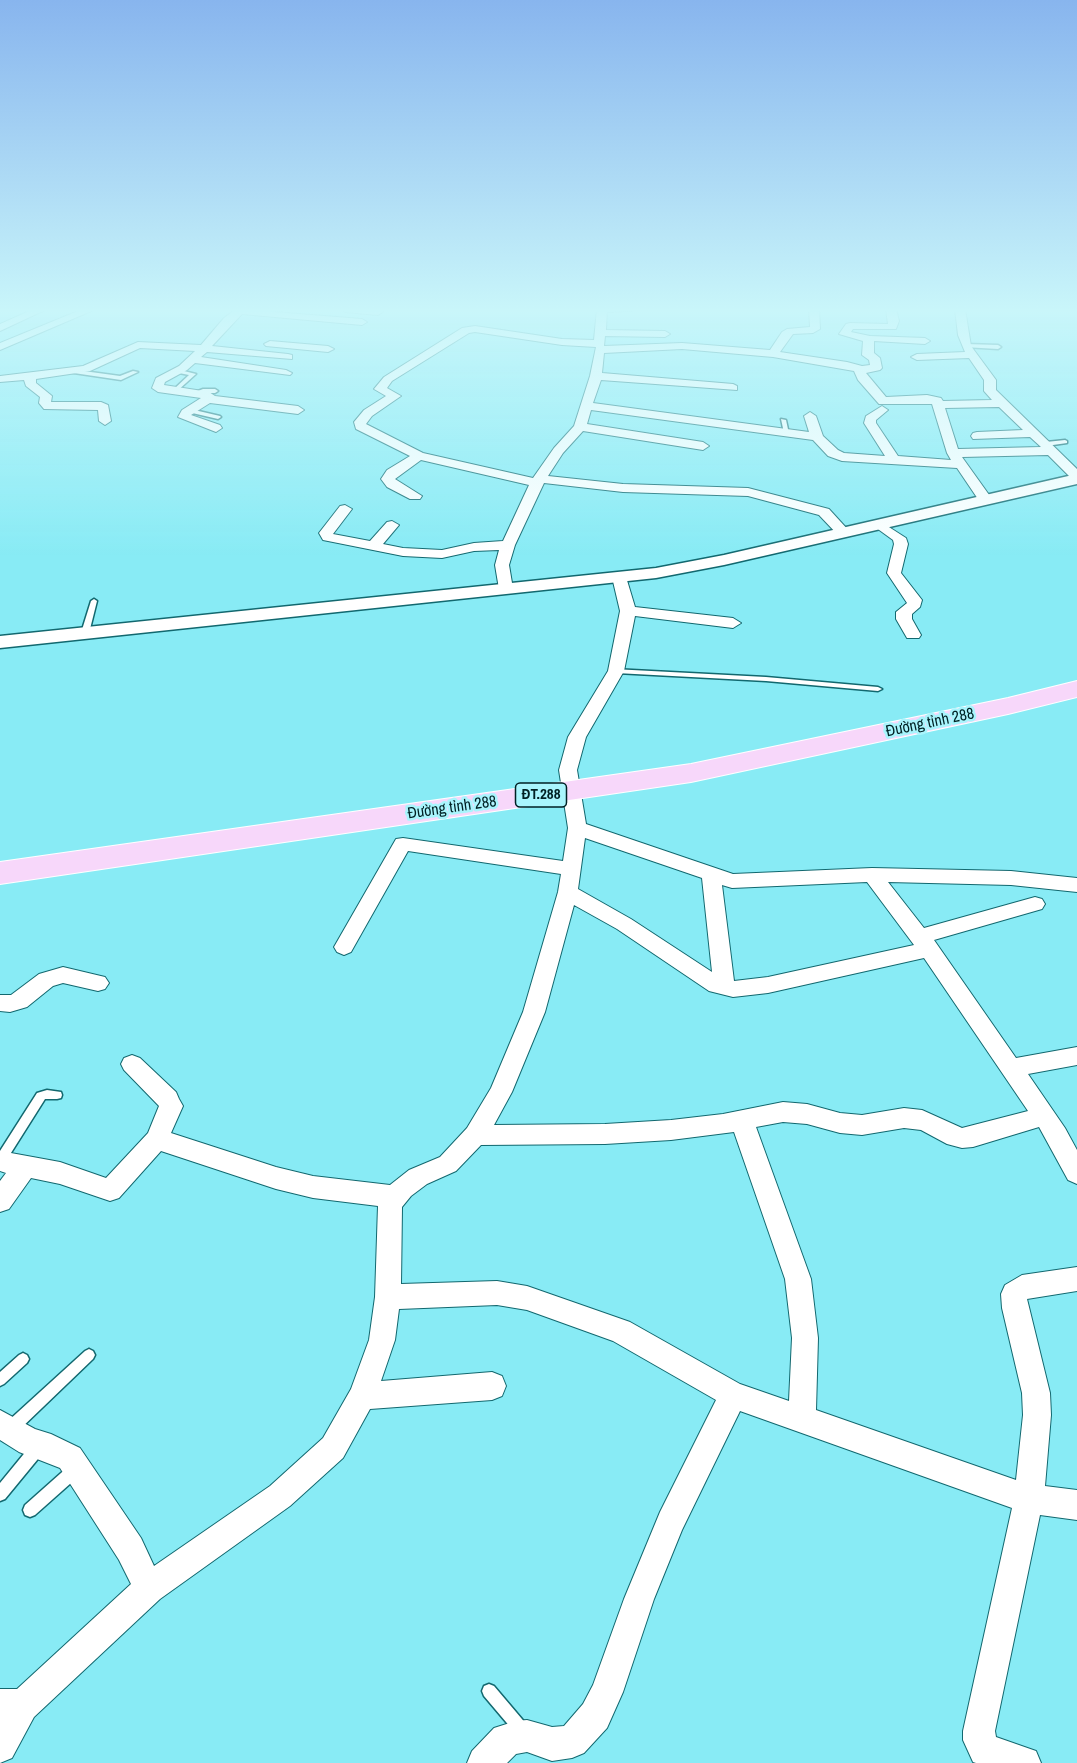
<!DOCTYPE html>
<html>
<head>
<meta charset="utf-8">
<style>
	body { margin:0 }
	canvas { display:block; background:#88ebf5 }
</style>
</head>
<body>
<canvas width="1077" height="1763"></canvas>
<script>
const ctx = document.querySelector('canvas').getContext('2d');
ctx.lineJoin = 'round';
const poly = rows => new Path2D(rows.map(r => 'M' + r).join(''));
function strokePath(path, color, width, dash) { ctx.strokeStyle = color; ctx.lineWidth = width; ctx.lineCap = dash ? 'butt' : 'round'; ctx.setLineDash(dash || []); ctx.stroke(path); }
function fill(path, color) { ctx.fillStyle = color; ctx.fill(path, 'evenodd'); }
function label(font, color, halo, rows, align = 'center') {
  ctx.font = font + ' "Archivo Narrow",sans-serif'; ctx.lineWidth = 5; ctx.setLineDash([]); ctx.textBaseline = 'middle'; ctx.strokeStyle = halo; ctx.fillStyle = color; for (const [text, x, y, turn = 0] of rows) {
    ctx.save(); ctx.translate(x, y); ctx.rotate((+turn || 0) * Math.PI / 180); ctx.textAlign = isNaN(turn) ? turn : align; if (halo) ctx.strokeText(text, 0, 0); ctx.fillText(text, 0, 0); ctx.restore();
  }
}
const service = poly([
	[617,309,634,309,632,310,602,312,600,311,617,309],
	[966,344,998,345,1001,347,998,349,964,347,964,345,966,344],
	[69,369,120,376,133,371,138,372,121,380,67,372,67,370,69,369],
	[176,369,196,374,176,392,174,391,174,389,189,375,174,372,174,370,176,369],
	[203,389,215,389,218,391,215,393,203,393,196,395,193,393,203,389],
	[190,409,220,416,221,417,218,419,188,412,187,411,190,409],
	[781,419,786,420,789,434,784,433,781,419],
	[1065,440,1067,441,1067,443,1046,446,1043,444,1046,442,1065,440],
	[94,599,97,601,89,633,85,635,82,635,81,633,91,601,94,599],
	[613,669,766,677,878,687,882,689,878,691,766,681,616,673,612,671,613,669],
	[47,1090,61,1092,62,1095,61,1098,57,1099,45,1099,4,1164,0,1166,0,1151,37,1093,47,1090],
	[89,1349,93,1351,95,1355,93,1359,17,1432,12,1433,7,1432,6,1427,7,1422,85,1351,89,1349],
	[23,1353,27,1355,29,1359,27,1363,4,1384,0,1386,0,1372,19,1355,23,1353],
	[37,1442,42,1444,44,1449,42,1454,5,1499,0,1501,0,1483,32,1444,37,1442],
	[75,1463,80,1465,82,1470,80,1475,35,1515,30,1517,25,1515,23,1510,25,1505,70,1465,75,1463],
	[489,1684,494,1686,527,1725,530,1730,527,1735,522,1738,517,1735,484,1696,482,1691,484,1686,489,1684]
]);
const minor = poly([
	[34,309,47,309,0,331,0,324,34,309],
	[83,309,96,309,0,350,0,343,83,309],
	[236,309,362,319,367,322,362,325,242,314,212,346,288,354,292,355,292,359,207,352,201,357,286,370,292,373,290,375,195,363,187,370,165,382,164,385,209,392,215,396,298,406,304,410,298,414,210,403,191,415,220,425,222,428,216,432,178,417,182,410,201,398,158,392,152,388,156,378,179,366,195,351,140,348,90,371,36,379,36,383,52,396,51,402,101,402,108,405,111,421,105,425,99,421,98,410,44,409,39,403,40,397,26,386,24,380,0,382,0,376,83,366,138,342,201,345,224,318,236,309],
	[341,309,375,309,383,312,378,315,346,312,341,309],
	[597,309,607,309,606,330,665,331,670,334,665,337,605,336,604,346,682,343,770,350,782,332,787,329,810,327,809,309,819,309,820,329,813,333,793,334,780,352,847,362,862,366,870,365,869,360,862,355,863,341,839,334,846,324,850,323,888,324,886,309,896,309,899,321,896,329,853,329,851,332,870,336,925,338,930,341,925,344,874,341,874,353,880,358,882,368,880,370,866,373,886,397,927,395,941,398,943,401,992,400,984,391,984,380,969,358,917,360,911,357,917,354,965,352,958,335,955,309,965,309,971,346,996,380,996,390,1077,469,1077,480,1072,479,1048,455,962,457,992,499,985,503,980,502,957,468,842,461,828,456,813,440,591,410,587,424,703,442,709,446,703,450,583,431,563,453,548,476,623,484,748,488,829,509,850,532,848,535,838,535,819,515,748,496,623,492,544,483,515,545,509,565,513,589,506,593,499,589,495,565,499,550,474,551,442,558,403,556,323,540,319,533,340,506,345,505,352,509,333,534,370,541,387,522,392,521,399,525,383,544,403,548,442,550,474,543,503,541,529,485,421,460,395,479,422,496,420,499,410,499,387,487,381,479,387,470,410,456,356,429,354,422,364,410,386,396,374,389,384,377,462,328,475,326,562,339,594,340,597,309],
	[475,332,562,345,596,347,590,376,574,426,554,448,533,478,423,453,366,424,372,416,401,396,387,388,392,381,469,333,475,332],
	[682,349,773,357,854,371,858,380,879,404,932,404,947,453,951,460,898,456,876,423,876,420,888,410,882,406,866,416,864,423,885,456,844,453,838,450,823,436,816,416,810,412,804,416,809,432,593,403,601,380,737,390,737,386,733,384,602,373,604,353,682,349],
	[999,407,1023,430,977,432,973,433,971,436,973,439,1030,437,1041,447,958,449,945,408,999,407],
	[270,341,328,346,334,349,328,352,266,346,264,344,270,341],
	[878,520,906,538,908,544,901,573,922,600,920,607,912,614,912,619,921,635,919,638,907,638,896,619,896,612,907,603,887,573,894,544,893,540,871,524,878,520],
	[619,573,626,577,635,607,733,618,741,623,733,628,635,616,624,671,586,737,577,770,586,824,733,874,872,868,1011,871,1077,878,1077,892,1011,885,888,882,924,928,1035,897,1042,899,1045,904,1042,909,934,940,1016,1058,1077,1047,1077,1065,1028,1074,1065,1128,1077,1150,1077,1184,1068,1180,1039,1127,973,1147,962,1148,947,1144,921,1130,904,1128,862,1135,840,1133,807,1124,783,1122,756,1127,811,1279,818,1338,816,1410,1016,1480,1023,1415,1022,1393,1002,1308,1001,1294,1005,1285,1022,1275,1077,1267,1077,1291,1027,1299,1050,1393,1051,1415,1045,1486,1077,1490,1077,1520,1040,1515,995,1731,996,1737,1036,1751,1041,1763,976,1763,973,1762,963,1740,963,1731,1012,1508,740,1411,682,1530,654,1599,623,1692,607,1728,584,1753,572,1758,552,1761,527,1752,516,1754,507,1763,467,1763,472,1751,494,1728,516,1721,527,1720,552,1727,564,1726,583,1704,593,1685,624,1599,660,1512,716,1400,613,1341,527,1310,497,1305,399,1309,395,1340,381,1381,492,1372,502,1376,506,1386,502,1396,492,1400,370,1409,343,1458,290,1506,160,1599,34,1717,12,1758,0,1763,0,1689,17,1689,131,1584,119,1560,60,1468,19,1452,0,1440,0,1410,35,1429,51,1434,80,1448,141,1538,154,1566,270,1486,323,1438,351,1389,369,1340,375,1297,378,1206,313,1198,276,1189,161,1151,119,1198,110,1201,60,1184,31,1178,9,1209,0,1212,0,1181,6,1173,0,1171,0,1151,60,1162,106,1178,148,1133,159,1106,124,1070,121,1064,124,1058,132,1055,140,1058,176,1092,179,1099,183,1106,171,1133,276,1167,313,1176,390,1185,409,1170,440,1157,467,1128,491,1088,523,1012,558,892,561,874,408,851,351,952,344,955,337,952,334,947,396,839,403,838,563,861,568,828,559,770,568,737,608,671,620,611,612,577,619,573],
	[585,838,702,878,712,972,631,919,578,889,585,838],
	[867,882,914,945,768,977,734,981,722,885,732,888,867,882],
	[574,905,617,929,709,991,733,997,768,993,924,958,1028,1111,962,1128,922,1110,904,1108,862,1115,840,1113,807,1104,783,1102,723,1114,671,1120,605,1124,494,1125,512,1092,545,1012,574,905],
	[734,1132,785,1279,792,1338,789,1401,740,1384,630,1322,527,1286,497,1281,401,1284,402,1207,411,1196,427,1184,456,1171,481,1145,605,1144,671,1140,734,1132],
	[63,967,105,977,109,983,105,989,98,991,63,983,53,986,27,1007,10,1012,0,1011,0,995,11,995,39,974,63,967]
]);
const tertiary = poly([
	[1077,474,1077,484,724,565,656,578,0,648,0,636,656,568,724,555,1077,474]
]);
const primary = poly([
	[1077,681,1077,697,1008,714,691,782,0,884,0,862,691,764,1008,698,1077,681]
]);
strokePath(service, '#12686f', 3);
strokePath(minor, '#12686f', 2);
strokePath(tertiary, '#12686f', 3);
strokePath(primary, '#fff', 2);
fill(service, '#fff');
fill(minor, '#fff');
fill(tertiary, '#fff');
fill(primary, '#f7d7fa');
const sky = ctx.createLinearGradient(0, 0, 0, 555);
sky.addColorStop(0, '#88b5ee');
sky.addColorStop(0.56, '#c9f6fa');
sky.addColorStop(1, '#c9f6fa00');
ctx.fillStyle = sky;
ctx.fillRect(0, 0, 1077, 555);
for (const [x, y, w] of [
	[541,795,51]
]) { const box = new Path2D(); box.roundRect(x - w / 2, y - 12, w, 24, 4.5); ctx.fillStyle = '#a9f5fd'; ctx.fill(box); strokePath(box, '#012124', 1.5); }
label('bold 15px', '#012124', null, [
	["ĐT.288",541,795]
]);
label('16px', '#012124', '#a9f5fd', [
	["Đường tỉnh 288",930,723,-12],
	["Đường tỉnh 288",452,808,-8]
]);
</script>
</body>
</html>
